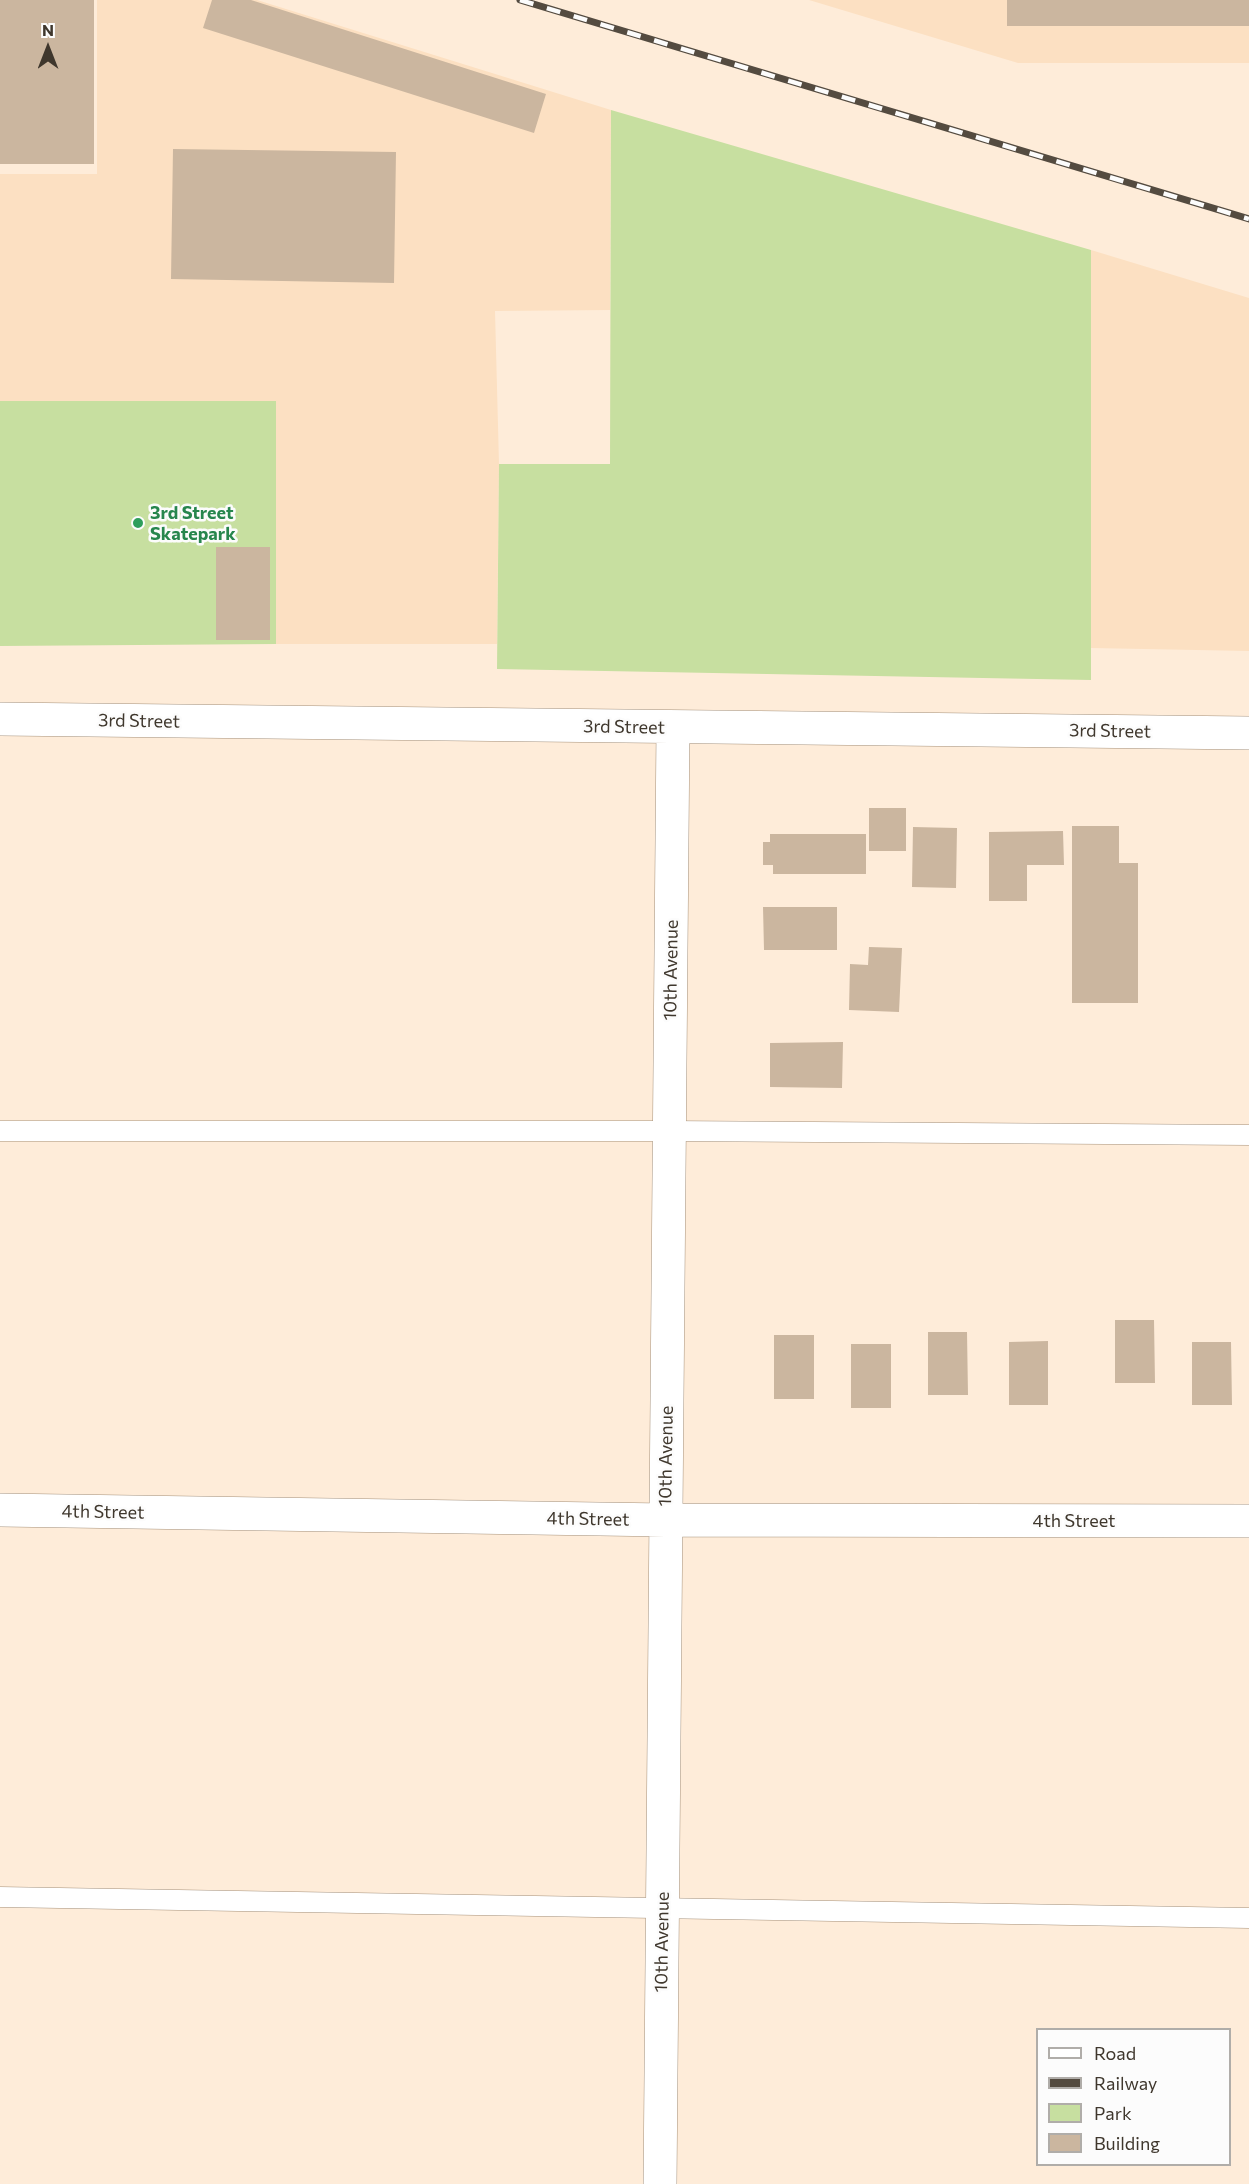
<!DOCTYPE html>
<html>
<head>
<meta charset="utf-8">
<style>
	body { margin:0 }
	#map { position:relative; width:1249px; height:2184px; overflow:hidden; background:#feecd9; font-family:Commissioner,sans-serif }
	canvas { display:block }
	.legend { position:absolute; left:1036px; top:2028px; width:195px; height:138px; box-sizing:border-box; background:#fcfcfc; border:2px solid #b0ada9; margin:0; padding:8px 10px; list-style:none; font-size:18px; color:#3f372d }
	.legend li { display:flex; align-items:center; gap:12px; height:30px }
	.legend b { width:30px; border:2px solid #b0ada9 }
	.north { position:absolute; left:18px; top:18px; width:60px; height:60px; -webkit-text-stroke:4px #fcfcfc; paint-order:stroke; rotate:0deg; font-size:16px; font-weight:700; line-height:24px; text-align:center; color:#3f372d }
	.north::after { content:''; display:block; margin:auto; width:21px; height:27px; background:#3f372d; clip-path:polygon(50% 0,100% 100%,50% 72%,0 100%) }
</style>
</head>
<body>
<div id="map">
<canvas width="1249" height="2184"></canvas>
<ul class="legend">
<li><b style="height:8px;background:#fff"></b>Road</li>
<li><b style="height:8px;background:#544b40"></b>Railway</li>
<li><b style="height:16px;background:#c7dfa0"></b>Park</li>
<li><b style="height:16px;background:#cbb69f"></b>Building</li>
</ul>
<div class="north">N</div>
</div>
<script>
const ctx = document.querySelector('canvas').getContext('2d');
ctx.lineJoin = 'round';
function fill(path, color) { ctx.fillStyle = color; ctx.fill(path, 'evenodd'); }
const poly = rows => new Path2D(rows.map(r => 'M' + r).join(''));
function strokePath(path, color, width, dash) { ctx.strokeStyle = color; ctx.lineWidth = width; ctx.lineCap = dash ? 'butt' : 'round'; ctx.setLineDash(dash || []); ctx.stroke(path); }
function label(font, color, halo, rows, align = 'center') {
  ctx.font = font + ' Commissioner,sans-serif'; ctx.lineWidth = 5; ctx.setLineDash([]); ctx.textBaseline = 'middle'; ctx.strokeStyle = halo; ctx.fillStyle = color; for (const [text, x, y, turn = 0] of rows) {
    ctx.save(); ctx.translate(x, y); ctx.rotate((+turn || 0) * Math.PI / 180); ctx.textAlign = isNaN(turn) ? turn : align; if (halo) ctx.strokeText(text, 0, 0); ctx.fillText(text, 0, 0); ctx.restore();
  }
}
fill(poly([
	[97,0,257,0,611,110,610,310,495,311,499,464,497,644,276,644,275,401,0,401,0,174,97,174],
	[809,0,1249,0,1249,63,1018,63],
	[1091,250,1249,298,1249,651,1091,648]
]), '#fce0c2');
fill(poly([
	[611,110,1091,250,1091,680,497,669,499,464,610,464],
	[0,401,276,401,276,644,0,646]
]), '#c7dfa0');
fill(poly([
	[0,0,94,0,94,164,0,164],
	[212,0,251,0,546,94,534,133,203,28],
	[1007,0,1249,0,1249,26,1007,26],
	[173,149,396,152,394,283,171,279],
	[216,547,270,547,270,640,216,640],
	[869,808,906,808,906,851,869,851],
	[1072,826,1119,826,1119,863,1138,863,1138,1003,1072,1003],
	[913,827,957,828,956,888,912,887],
	[1063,831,1064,865,1027,865,1027,901,989,901,989,832],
	[770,834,866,834,866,874,773,874,773,865,763,865,763,842,770,842],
	[763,907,837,907,837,950,764,950],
	[869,947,902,948,899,1012,849,1010,850,964,868,965],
	[843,1042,842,1088,770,1087,770,1043],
	[1115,1320,1154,1320,1155,1383,1115,1383],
	[928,1332,967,1332,968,1395,928,1395],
	[774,1335,814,1335,814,1399,774,1399],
	[1048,1341,1048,1405,1009,1405,1009,1342],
	[1192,1342,1231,1342,1232,1405,1192,1405],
	[851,1344,891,1344,891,1408,851,1408]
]), '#cbb69f');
const lane = poly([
	[0,1131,669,1131,1249,1135],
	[0,1897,1249,1918]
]);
const street = poly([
	[0,719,1249,733],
	[0,1510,666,1520,1249,1521],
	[660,2184,673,727]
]);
strokePath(lane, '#a5917b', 21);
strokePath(street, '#a5917b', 34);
strokePath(lane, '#fff', 20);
strokePath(street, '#fff', 33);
const rail = poly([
	[520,0,1249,219]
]);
strokePath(rail, '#544b40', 7);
strokePath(rail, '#fcfcfc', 4.5, [14]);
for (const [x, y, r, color] of [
	[138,523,6,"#2e9e5b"]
]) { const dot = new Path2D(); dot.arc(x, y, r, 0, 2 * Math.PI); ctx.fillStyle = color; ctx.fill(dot); strokePath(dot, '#fcfcfc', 2); }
label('bold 18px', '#27864d', '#fcfcfc', [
	["3rd Street",150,513],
	["Skatepark",150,534]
], 'left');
label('18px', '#3f372d', '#fcfcfc', [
	["3rd Street",139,721,1],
	["3rd Street",624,727,1],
	["3rd Street",1110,731,1],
	["10th Avenue",671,970,-89],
	["10th Avenue",666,1456,-89],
	["4th Street",103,1512,1],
	["4th Street",588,1519,1],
	["4th Street",1074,1521],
	["10th Avenue",662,1942,-89]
]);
</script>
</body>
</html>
